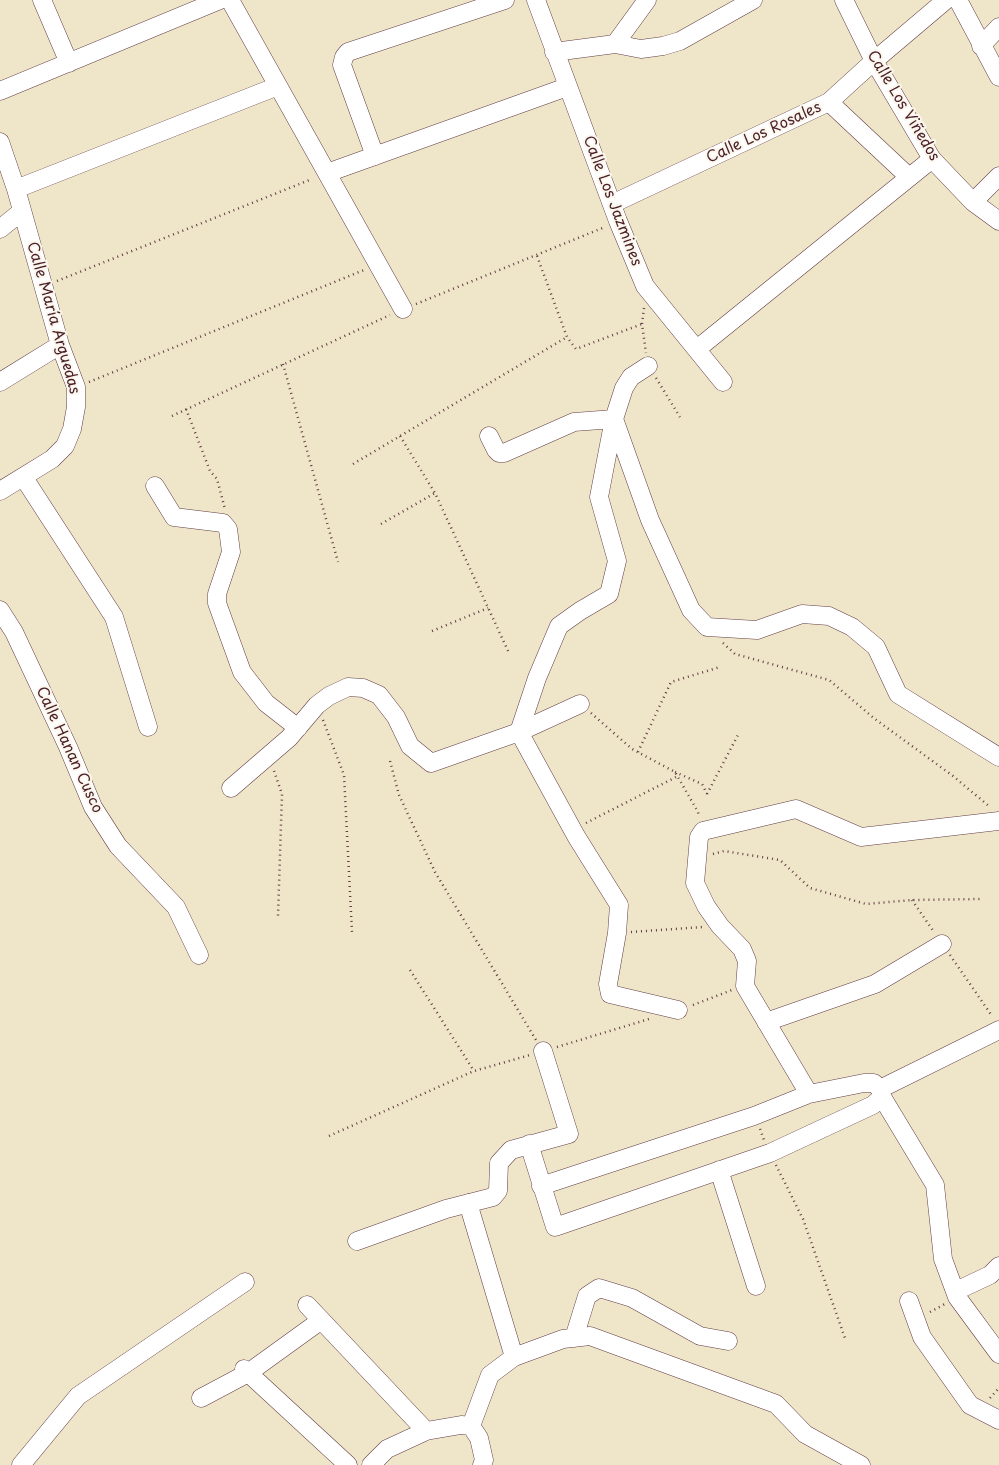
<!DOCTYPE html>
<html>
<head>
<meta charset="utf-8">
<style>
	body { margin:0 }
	canvas { display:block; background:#efe6ca }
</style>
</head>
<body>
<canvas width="999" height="1465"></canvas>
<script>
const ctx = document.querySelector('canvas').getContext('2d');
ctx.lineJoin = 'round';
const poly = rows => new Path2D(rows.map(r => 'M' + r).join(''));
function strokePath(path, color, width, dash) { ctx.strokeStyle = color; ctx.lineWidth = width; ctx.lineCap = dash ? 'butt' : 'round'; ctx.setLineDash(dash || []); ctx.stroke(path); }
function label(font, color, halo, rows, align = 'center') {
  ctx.font = font + ' "Playpen Sans",sans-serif'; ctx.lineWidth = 4; ctx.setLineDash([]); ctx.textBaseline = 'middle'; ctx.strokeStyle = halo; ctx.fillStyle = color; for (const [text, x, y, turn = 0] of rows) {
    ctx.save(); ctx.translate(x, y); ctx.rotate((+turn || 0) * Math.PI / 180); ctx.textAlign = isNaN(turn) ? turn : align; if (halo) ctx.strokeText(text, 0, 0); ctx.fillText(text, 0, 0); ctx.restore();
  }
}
const minor = poly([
	[42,0,69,63],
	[230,0,403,309],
	[536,0,618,221,645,286,723,382],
	[844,0,874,61,932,159,973,202,999,221],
	[958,0,999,77],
	[615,44,647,0],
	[981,46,999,27],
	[554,52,615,44,641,49,663,46,680,41,753,0],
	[0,91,220,0],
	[829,102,909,177],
	[0,142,16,189,60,345,76,387,76,407,72,429,65,446,52,459,0,491],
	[375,156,342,65,344,57,348,52,505,0],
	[327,173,567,87],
	[16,189,278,86],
	[973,202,999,176],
	[612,204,829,102,874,61,946,0],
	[0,229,22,211],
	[697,349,932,159],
	[648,366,631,377,624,388,614,419,650,520,691,610,707,627,757,630,802,614,829,616,852,627,876,647,898,694,999,757],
	[0,382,60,345],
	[24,478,114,617,148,727],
	[155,486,174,517,223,523,228,529,231,552,217,594,217,603,242,672,266,703,298,728],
	[0,610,14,632,68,747,93,807,118,846,176,907,199,955],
	[580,704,519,732,576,836,619,905,617,933,608,984,610,994,678,1010],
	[231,788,289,738,317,705,329,696,348,687,363,688,379,695,396,717,410,746,431,763,519,732,537,678,559,626,580,611,609,594,617,561,599,497,614,419,574,422,504,453,499,453,496,450,489,436],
	[766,1022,875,984,942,944],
	[880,1089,999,1030],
	[809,1094,745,986,747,961,742,949,720,926,706,906,695,883,699,837,703,831,796,809,861,837,999,821],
	[529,1144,555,1227,770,1153,873,1105,882,1097],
	[719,1170,756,1286],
	[541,1186,754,1116,809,1094,864,1083,874,1083,880,1089,882,1097,935,1185,943,1259,957,1297,999,1354],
	[468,1203,514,1357],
	[357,1241,446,1209,493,1197,498,1191,499,1163,511,1150,569,1134,543,1051],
	[956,1291,990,1275,999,1266],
	[909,1301,922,1337,970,1405,999,1420],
	[307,1305,426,1431],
	[574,1338,587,1296,599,1288,632,1298,700,1336,728,1341],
	[244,1369,348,1465],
	[201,1398,248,1373,320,1321],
	[471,1426,490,1375,514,1357,563,1339,590,1336,776,1404,805,1434,861,1465],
	[21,1465,78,1396,245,1282],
	[371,1465,387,1449,426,1431,461,1425,471,1426,479,1438,484,1460,482,1465]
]);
strokePath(minor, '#633d43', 19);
strokePath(poly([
	[537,256,567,337,576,349,642,324],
	[57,281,312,179],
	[416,304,605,227],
	[644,308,642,324,646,353],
	[283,364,338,562],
	[656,378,680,417],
	[89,382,364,270],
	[186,409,210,471,217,479,225,509],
	[172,416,390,315],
	[400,436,435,493,509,653],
	[353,464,567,337],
	[381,524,435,493],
	[432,631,488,608],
	[723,643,735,654,829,680,875,719,953,776,990,807],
	[591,713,632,749,675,772,698,812,699,817],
	[323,720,344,775,352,932],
	[638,752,671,682,720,667],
	[390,761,399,795,435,872,536,1040],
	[274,771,282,794,278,916],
	[675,772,702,784,707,794],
	[707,794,739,733],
	[586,823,678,776],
	[713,854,724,851,780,860,810,888,866,904,912,900,982,899],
	[912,900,934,932],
	[631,932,703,927],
	[950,955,992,1016],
	[410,970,474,1071],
	[693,1005,732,990],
	[557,1047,649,1019],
	[760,1129,764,1140],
	[329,1136,474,1071,530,1055],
	[776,1165,803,1219,846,1341],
	[930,1312,945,1304],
	[990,1398,999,1388]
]), '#633d43', 2.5, [1, 4]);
strokePath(minor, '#fff', 18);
label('15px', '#4a1f2b', '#fbf7ec', [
	["Calle Los Viñedos",903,106,59],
	["Calle Los Rosales",764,133,-25],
	["Calle Los Jazmines",612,201,69],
	["Calle María Arguedas",53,318,74],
	["Calle Hanan Cusco",69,750,65]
]);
</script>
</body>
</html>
